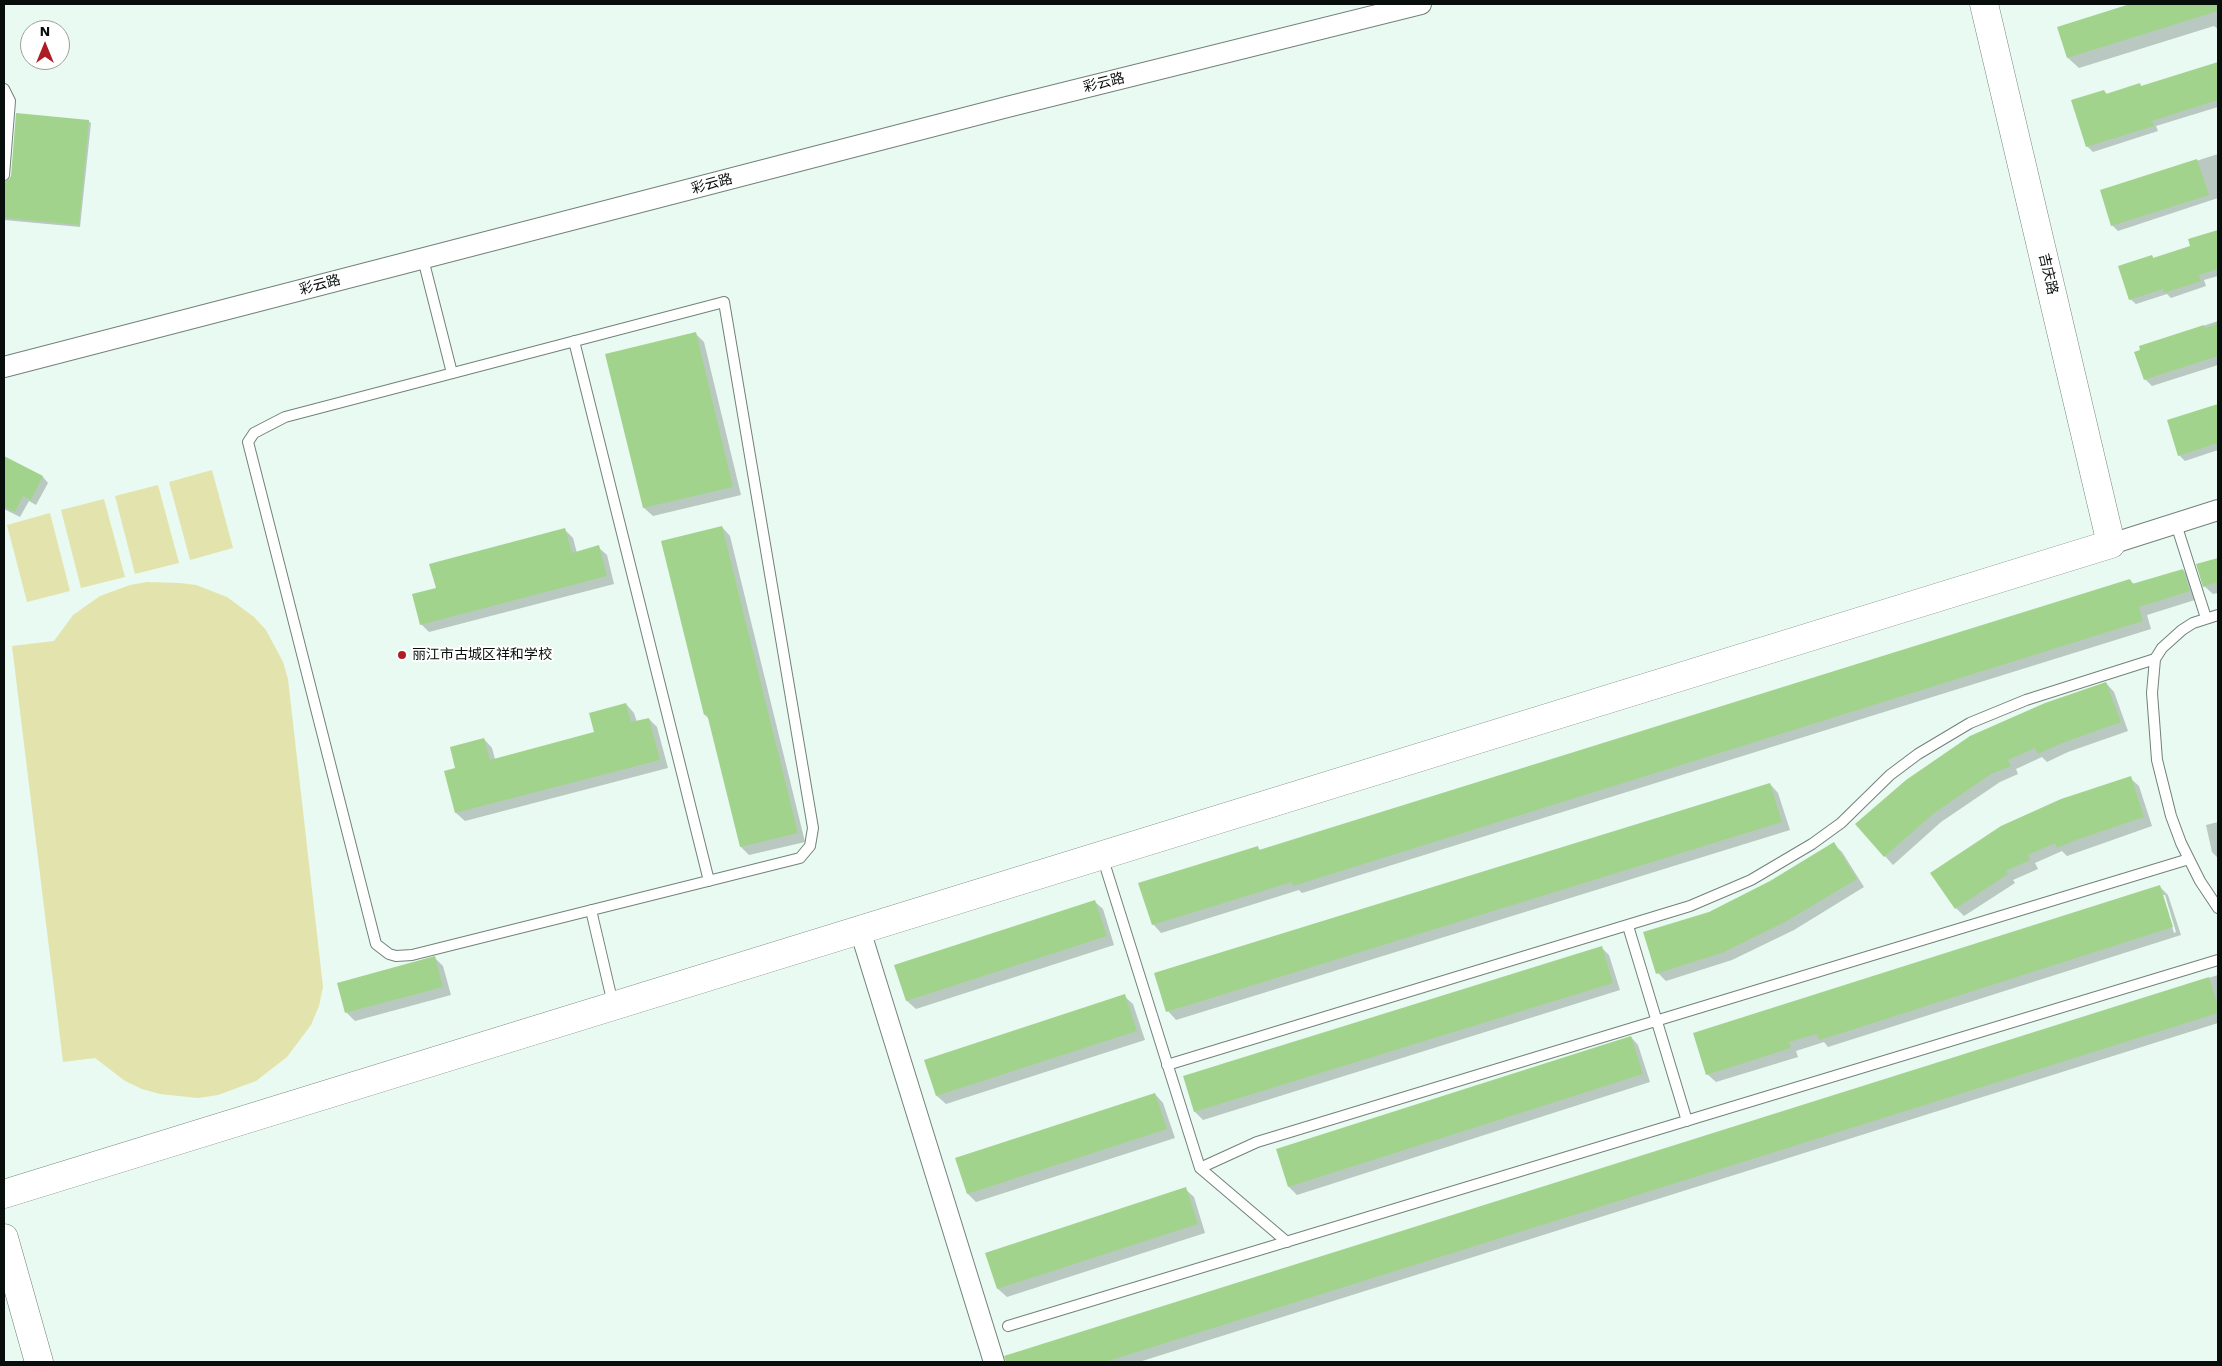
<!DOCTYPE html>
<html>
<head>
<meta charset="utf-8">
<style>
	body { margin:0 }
	#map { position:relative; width:2222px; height:1366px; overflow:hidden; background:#e8faf1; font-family:"Work Sans",sans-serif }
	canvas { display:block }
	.frame { position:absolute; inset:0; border:5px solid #080e0b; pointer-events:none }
	.north { position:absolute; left:20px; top:20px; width:50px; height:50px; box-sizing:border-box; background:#fff; border:1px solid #9c9f9d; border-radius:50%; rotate:0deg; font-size:14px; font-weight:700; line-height:20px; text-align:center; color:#080e0b }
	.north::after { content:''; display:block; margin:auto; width:18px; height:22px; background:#af1d24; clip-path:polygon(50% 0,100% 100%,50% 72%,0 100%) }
</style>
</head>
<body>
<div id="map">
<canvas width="2222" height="1366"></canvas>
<div class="frame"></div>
<div class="north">N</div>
</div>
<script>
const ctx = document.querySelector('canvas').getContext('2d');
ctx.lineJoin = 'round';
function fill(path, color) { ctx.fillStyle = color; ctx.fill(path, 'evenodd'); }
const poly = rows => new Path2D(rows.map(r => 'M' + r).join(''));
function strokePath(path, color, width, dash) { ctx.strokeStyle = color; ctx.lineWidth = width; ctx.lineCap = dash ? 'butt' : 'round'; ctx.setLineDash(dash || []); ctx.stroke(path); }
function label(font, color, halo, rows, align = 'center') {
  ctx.font = font + ' "Work Sans","Noto Sans SC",sans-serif'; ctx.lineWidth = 4; ctx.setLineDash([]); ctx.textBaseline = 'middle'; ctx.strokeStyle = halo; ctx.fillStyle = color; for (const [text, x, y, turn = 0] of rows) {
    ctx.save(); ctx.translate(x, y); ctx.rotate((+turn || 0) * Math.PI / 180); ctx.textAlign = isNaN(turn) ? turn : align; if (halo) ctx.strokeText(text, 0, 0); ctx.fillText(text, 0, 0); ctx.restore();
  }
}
fill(poly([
	[212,470,233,548,190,560,169,482],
	[158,485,179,563,135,574,115,496],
	[104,499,125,577,81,588,61,510],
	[50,513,70,591,27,602,7,525],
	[147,582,180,583,196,585,227,597,254,617,266,630,283,662,288,679,323,987,319,1006,311,1025,287,1057,256,1081,218,1095,198,1098,160,1094,142,1089,125,1081,95,1058,63,1062,12,646,54,641,73,615,100,596,130,585]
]), '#e3e4ad');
fill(poly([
	[2134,4,2218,4,2218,29,2214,26,2079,68,2068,58,2059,27],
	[2218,63,2218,107,2156,126,2158,131,2093,152,2087,146,2104,91,2108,95,2140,85,2142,87],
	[88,121,91,123,80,227,4,220,4,183,8,182],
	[2218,154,2218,198,2118,231,2112,225,2102,191],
	[2218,231,2218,276,2204,280,2206,286,2171,298,2167,294,2136,304,2130,299,2152,256,2154,259,2192,247,2190,240],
	[2218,321,2218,365,2152,386,2145,379,2140,347],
	[695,333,704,342,741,495,653,516,644,508,607,355],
	[2218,405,2218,450,2185,461,2179,455,2169,421],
	[7,459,43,477,48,483,36,505,29,501,20,517,4,509,4,465],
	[722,527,730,536,805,842,749,855,741,847,710,720,705,715],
	[565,530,573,538,577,553,598,547,607,555,614,584,429,632,421,624,437,589],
	[2218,559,2218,593,2213,594,2204,586,2198,565],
	[2183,570,2191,578,2198,599,2147,615,2151,629,1302,893,1299,890,1161,933,1153,924,1257,847,1261,851,2130,580,2135,585],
	[2106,683,2114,692,2128,731,2068,752,2047,762,2042,757,2016,769,2018,774,2000,782,1941,822,1893,865,1857,825],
	[626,704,634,713,637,722,649,719,657,727,668,768,465,821,456,813,446,772,457,769,484,739,492,748,495,759,596,733],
	[2130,778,2139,786,2152,826,2067,856,2062,851,2035,863,2038,869,2013,880,2015,883,1964,916,1956,908],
	[1770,784,1778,793,1790,830,1176,1020,1168,1011],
	[2218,822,2218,858,2212,852,2206,825],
	[1833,844,1842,852,1864,887,1794,930,1732,960,1666,981,1658,973,1709,913,1770,882],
	[2160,887,2168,895,2181,935,1828,1047,1824,1042,1796,1051,1798,1057,1716,1082,1707,1074],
	[2162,895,2165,895,2176,932,2174,933],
	[1094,901,1103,909,1114,945,916,1009,907,1001,896,966],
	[1602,948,1609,955,1620,990,1203,1120,1195,1112,1185,1077],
	[435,958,443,966,451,995,355,1021,346,1012],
	[2218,975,2218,1023,1139,1362,1020,1362,1017,1353],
	[1124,996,1133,1004,1145,1040,946,1104,937,1096,926,1060],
	[1631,1037,1638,1045,1650,1082,1297,1195,1289,1187,1277,1150],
	[1155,1094,1163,1103,1175,1138,976,1202,968,1194,956,1158],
	[1185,1189,1194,1197,1205,1233,1007,1297,998,1289,987,1253]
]), '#0003');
fill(poly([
	[2130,4,2218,4,2218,11,2067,58,2057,27],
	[2218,62,2218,100,2152,121,2154,126,2086,147,2071,100,2104,90,2106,94,2140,83,2141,86],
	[16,113,89,120,79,225,4,218,4,182,9,179,11,176],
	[2197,159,2209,195,2111,226,2100,190],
	[2218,230,2218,269,2199,275,2201,281,2164,293,2163,289,2129,300,2118,266,2152,255,2153,258,2190,246,2188,239],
	[2218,324,2218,356,2144,380,2134,352,2140,350,2139,346,2204,325,2205,328],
	[696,332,733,487,643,508,605,354],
	[2218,404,2218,443,2178,456,2167,420],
	[4,456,43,476,31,500,23,496,15,512,4,507],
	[722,526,798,833,740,847,707,714,704,715,661,541],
	[565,528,572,553,599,545,607,576,420,625,412,594,436,588,429,564],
	[2218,558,2218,582,2203,587,2196,564],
	[2183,569,2190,591,2139,607,2143,621,1293,886,1292,882,1152,925,1138,883,1258,846,1259,850,2130,579,2132,584],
	[2106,682,2121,722,2060,744,2038,754,2035,748,2008,760,2011,766,1991,774,1933,814,1884,857,1855,824,1906,780,1970,736,2045,703],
	[626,703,631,722,649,718,660,760,455,813,444,771,455,768,450,747,484,738,490,760,594,732,589,713],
	[2131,776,2144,817,2076,840,2057,848,2055,843,2028,855,2030,860,2006,871,2008,874,1955,909,1930,873,2001,826,2061,799],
	[1770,783,1782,822,1166,1012,1154,973],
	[1834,842,1857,879,1785,922,1724,952,1656,974,1643,932,1709,912,1770,881],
	[2160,885,2173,927,1842,1033,1819,1040,1817,1034,1789,1042,1791,1048,1706,1075,1693,1033],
	[1095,900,1107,936,906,1001,894,965],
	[1602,946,1613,983,1194,1112,1183,1076],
	[435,956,443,987,345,1013,337,983],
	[2209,977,2218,1006,2218,1013,1105,1362,1006,1362,1004,1356],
	[1125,994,1137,1031,936,1096,924,1060],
	[1631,1036,1643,1074,1288,1187,1276,1149],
	[1155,1093,1167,1129,967,1194,955,1158],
	[1186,1187,1198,1224,997,1289,985,1253]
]), '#a2d38c');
const lane = poly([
	[4,89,10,101,4,175],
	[423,259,452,373],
	[724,302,813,828,810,846,800,858,412,955,396,956,389,954,376,944,248,442,254,433,285,417,724,302],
	[574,341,709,881],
	[2176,524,2206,618],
	[2218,615,2193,623,2182,630,2162,648,2155,659,2152,693,2157,760,2171,816,2181,843,2200,881,2218,908],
	[1102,856,1200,1168,1287,1242],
	[591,910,613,1004],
	[1628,926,1687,1121],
	[1167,1065,1690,906,1751,880,1812,844,1841,823,1890,775,1918,754,1970,723,2026,700,2155,659],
	[1200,1168,1257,1142,2189,859],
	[1008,1326,2218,960]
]);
const street = poly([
	[4,367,1007,107,1421,4],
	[2111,544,2218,510],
	[860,930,994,1362]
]);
const secondary = poly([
	[4,1194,2111,544,1984,4],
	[4,1238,39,1362]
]);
strokePath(lane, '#72827a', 12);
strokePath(street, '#72827a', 22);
strokePath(secondary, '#72827a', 29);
strokePath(lane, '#fff', 10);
strokePath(street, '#fff', 20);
strokePath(secondary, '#fff', 28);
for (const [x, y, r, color] of [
	[402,655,5,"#af1d24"]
]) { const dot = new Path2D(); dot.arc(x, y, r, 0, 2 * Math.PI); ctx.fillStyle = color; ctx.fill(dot); strokePath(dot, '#fff', 2); }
label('14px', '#080e0b', '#fff', [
	["彩云路",1104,83,-14],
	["彩云路",712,184,-15],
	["吉庆路",2048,274,77],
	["彩云路",320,285,-15]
]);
label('14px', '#080e0b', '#fff', [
	["丽江市古城区祥和学校",412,655]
], 'left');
</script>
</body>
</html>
